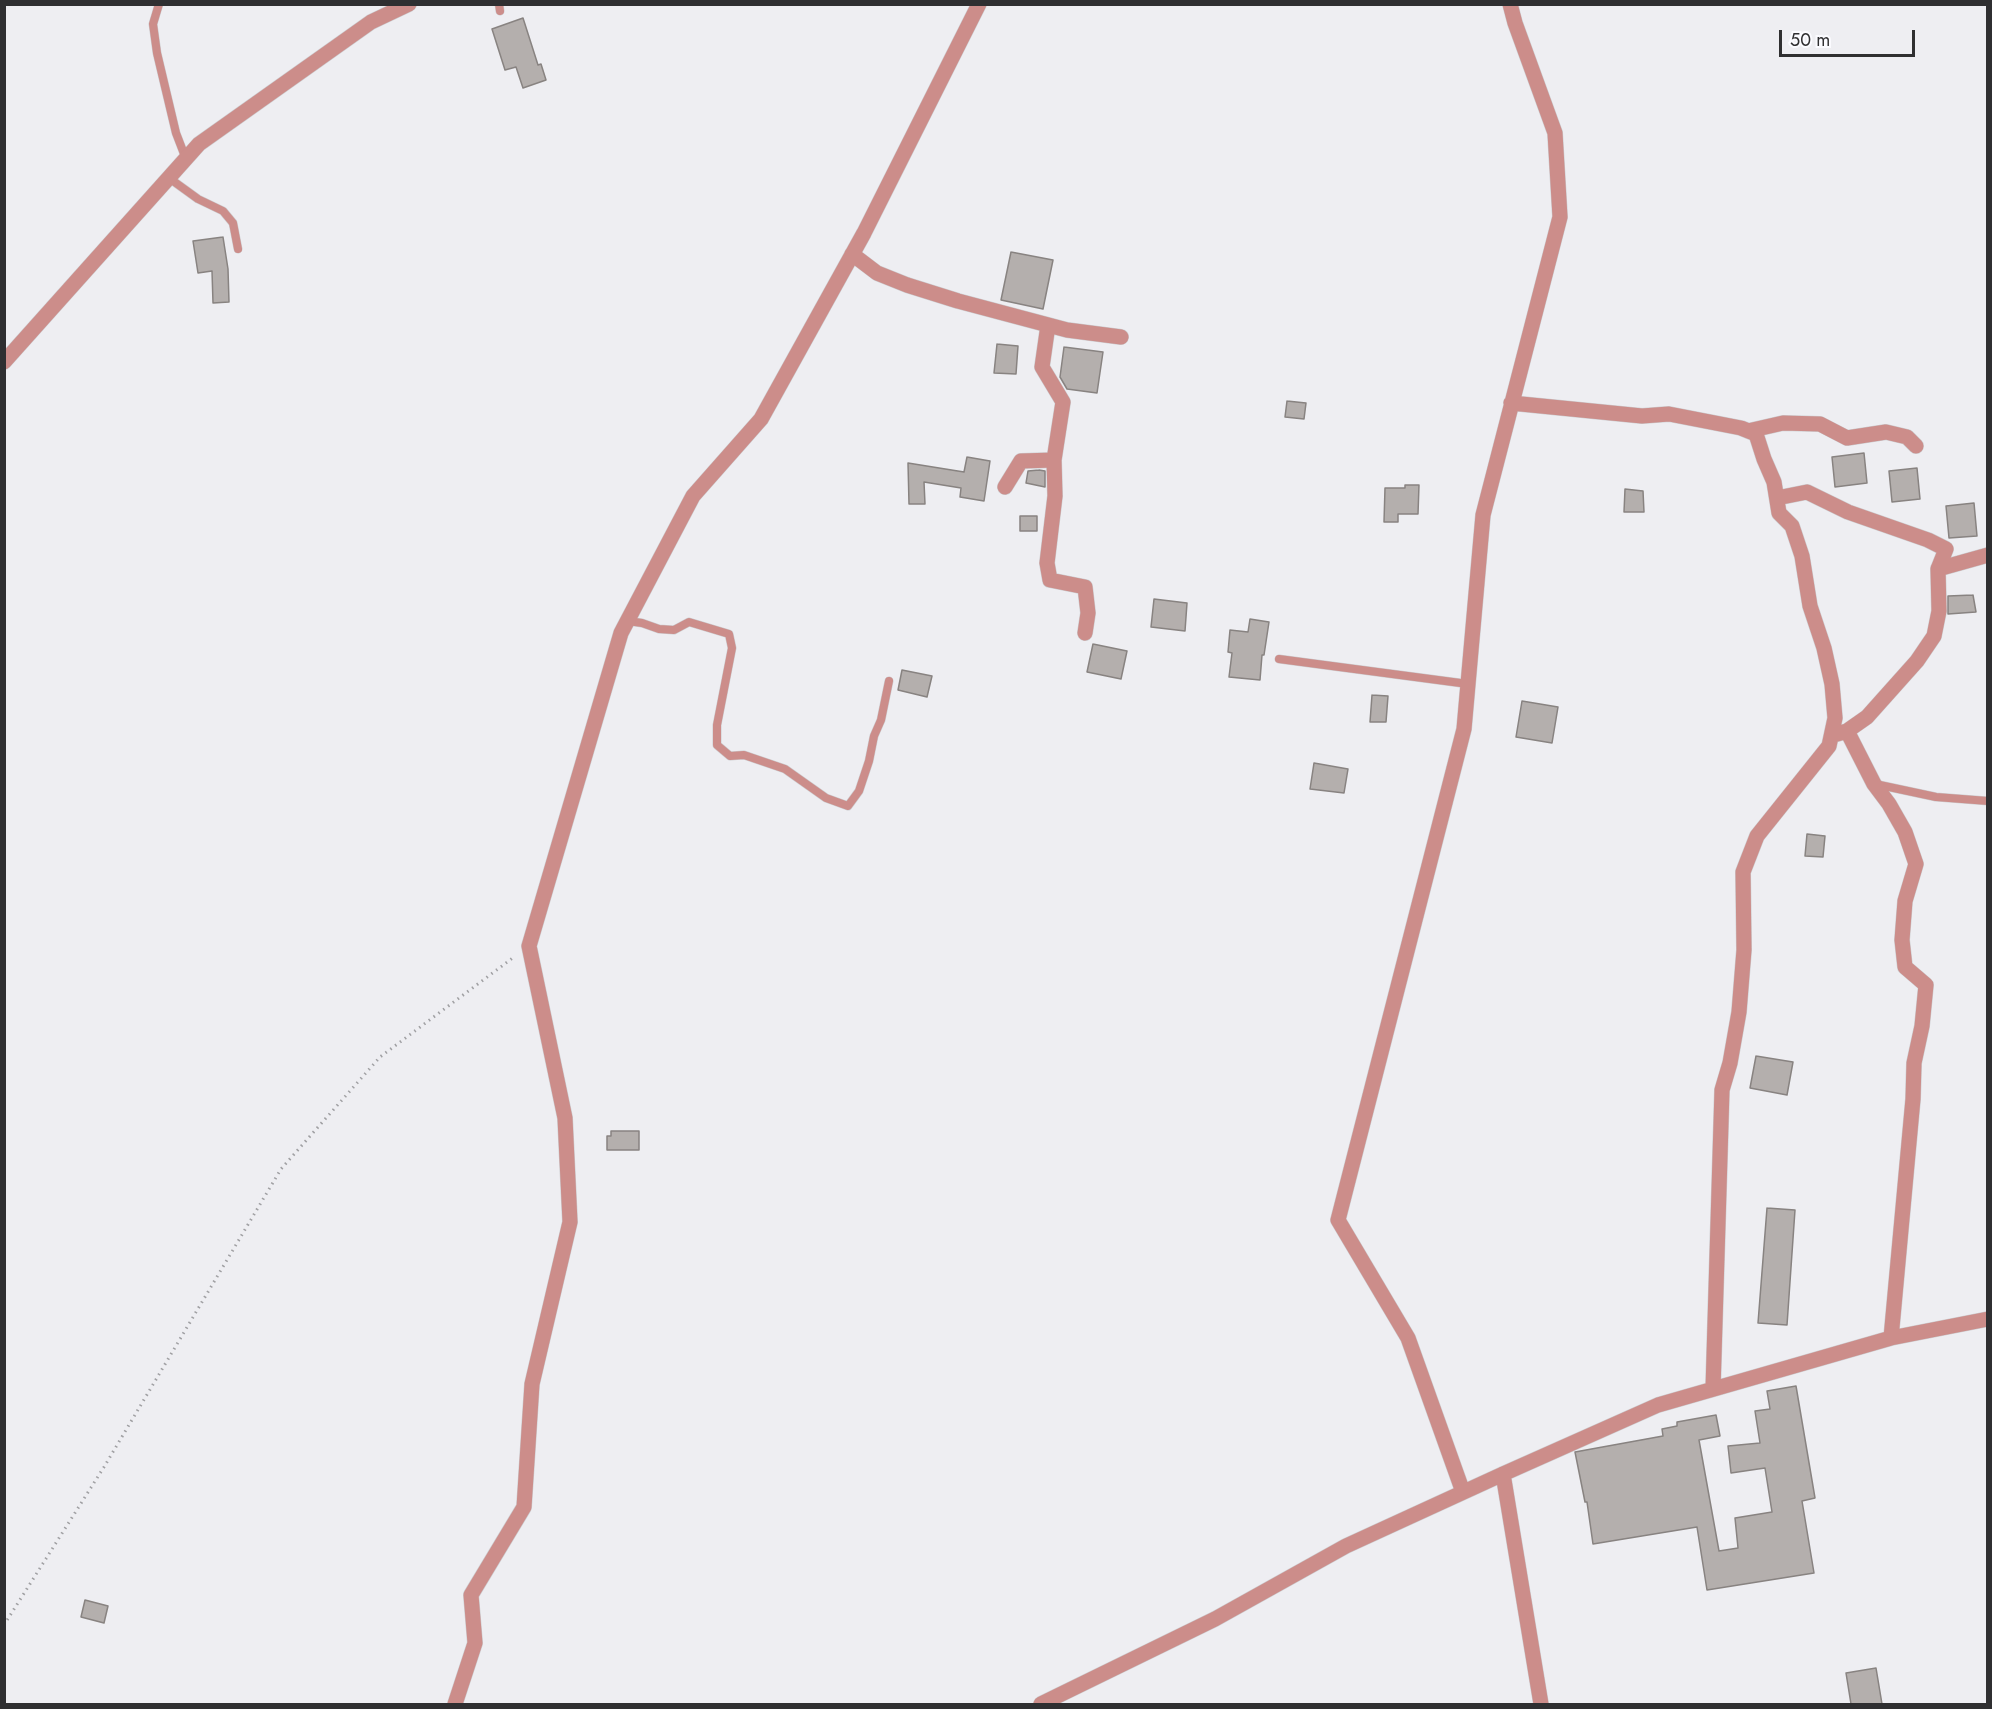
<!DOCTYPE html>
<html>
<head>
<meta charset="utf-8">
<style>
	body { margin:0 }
	#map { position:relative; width:1992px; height:1709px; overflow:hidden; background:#eeeef2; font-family:Jost,sans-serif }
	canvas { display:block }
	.frame { position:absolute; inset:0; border:6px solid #2f2f31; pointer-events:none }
	.scale { position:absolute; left:1779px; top:30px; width:136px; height:27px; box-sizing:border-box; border:3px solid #2f2f31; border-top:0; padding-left:8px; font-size:18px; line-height:21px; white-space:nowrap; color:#2f2f31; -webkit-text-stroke:4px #fbfbff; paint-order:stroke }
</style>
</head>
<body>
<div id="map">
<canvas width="1992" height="1709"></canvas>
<div class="frame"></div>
<div class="scale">50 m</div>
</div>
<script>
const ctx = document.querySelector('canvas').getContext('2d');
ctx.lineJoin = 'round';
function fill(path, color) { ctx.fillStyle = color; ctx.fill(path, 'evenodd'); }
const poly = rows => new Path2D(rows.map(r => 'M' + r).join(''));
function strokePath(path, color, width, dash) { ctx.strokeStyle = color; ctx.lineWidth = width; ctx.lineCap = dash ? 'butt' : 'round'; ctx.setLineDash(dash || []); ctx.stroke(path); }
const building = poly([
	[523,18,538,65,541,64,546,80,523,88,516,67,505,70,492,29,523,18],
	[223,237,228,269,229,302,213,303,212,271,198,273,193,241,223,237],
	[1011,252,1053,260,1043,309,1001,300,1011,252],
	[997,344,1018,346,1016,374,994,373,997,344],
	[1064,347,1103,352,1097,393,1067,389,1060,377,1064,347],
	[1287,401,1306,403,1304,419,1285,417,1287,401],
	[1864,453,1867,483,1835,487,1832,457,1864,453],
	[967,457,990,461,984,501,960,497,961,488,924,482,925,504,909,504,908,463,964,472,967,457],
	[1917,468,1920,499,1892,502,1889,471,1917,468],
	[1039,470,1045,471,1045,487,1026,483,1028,471,1039,470],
	[1405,485,1419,485,1418,514,1398,514,1398,522,1384,522,1385,488,1405,488,1405,485],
	[1625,489,1643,491,1644,512,1624,512,1625,489],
	[1974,503,1977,536,1949,538,1946,506,1974,503],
	[1020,516,1037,516,1037,531,1020,531,1020,516],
	[1973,595,1976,612,1948,614,1948,596,1973,595],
	[1154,599,1187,603,1185,631,1151,627,1154,599],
	[1250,619,1269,622,1264,655,1262,655,1260,680,1229,677,1232,653,1228,652,1230,630,1248,632,1250,619],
	[1093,644,1127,651,1121,679,1087,672,1093,644],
	[902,670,932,676,927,697,898,690,902,670],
	[1372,695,1388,696,1386,722,1370,722,1372,695],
	[1522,701,1558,707,1552,743,1516,737,1522,701],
	[1314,763,1348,769,1344,793,1310,789,1314,763],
	[1807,834,1825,836,1823,857,1805,856,1807,834],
	[1756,1056,1793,1062,1787,1095,1750,1088,1756,1056],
	[611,1131,639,1131,639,1150,607,1150,607,1136,611,1136,611,1131],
	[1767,1208,1795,1210,1787,1325,1758,1323,1767,1208],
	[1796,1386,1815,1498,1802,1501,1814,1573,1707,1590,1697,1527,1593,1544,1587,1502,1585,1502,1575,1452,1663,1436,1662,1429,1677,1426,1677,1422,1716,1415,1720,1436,1699,1440,1719,1551,1738,1548,1735,1518,1772,1512,1765,1468,1731,1473,1728,1446,1760,1443,1755,1411,1770,1409,1767,1391,1796,1386],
	[85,1600,108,1606,104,1623,81,1617,85,1600],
	[1876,1668,1882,1704,1851,1704,1846,1673,1876,1668]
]);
fill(building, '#b4afad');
strokePath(building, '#888381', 1.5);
const service = poly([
	[159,4,153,24,157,53,176,133,186,159],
	[499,4,500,11],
	[169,178,198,199,223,211,233,223,238,249],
	[628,621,642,623,659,629,674,630,689,622,729,634,732,648,717,725,717,745,730,756,744,755,785,769,826,798,848,806,859,791,869,761,874,736,881,720,889,681],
	[1279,659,1468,684],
	[1875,784,1936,797,1988,801]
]);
const minor = poly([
	[852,254,877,273,907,285,958,301,1067,330,1121,337],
	[1511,403,1642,416,1669,414,1741,428,1756,434,1764,459,1774,482,1779,513,1792,526,1802,556,1810,606,1824,648,1832,684,1835,718,1829,746,1757,836,1743,872,1744,950,1739,1012,1730,1063,1722,1090,1713,1389],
	[1748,431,1783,423,1820,424,1847,438,1886,432,1907,437,1916,446],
	[1054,460,1055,496,1047,563,1050,580,1085,587,1088,613,1085,633],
	[1005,487,1021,461,1054,460,1063,402,1042,367,1048,325],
	[1777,498,1807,492,1848,512,1928,540,1946,549,1938,569],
	[1847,731,1874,784,1889,804,1905,832,1916,864,1905,901,1902,940,1905,967,1926,985,1922,1026,1914,1063,1913,1099,1891,1338],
	[1837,734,1847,731,1867,717,1917,661,1934,636,1939,611,1938,569,1988,555],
	[1503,1474,1541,1704],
	[1463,1492,1408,1338,1338,1220,1464,729,1483,515,1560,217,1555,133,1515,23,1510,4],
	[455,1704,475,1643,471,1595,524,1507,532,1384,570,1222,565,1118,529,946,621,633,693,496,761,419,864,233,979,4],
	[1041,1704,1215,1619,1346,1546,1503,1474,1658,1405,1891,1338,1988,1319]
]);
const tertiary = poly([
	[4,362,199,144,371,22,409,4]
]);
strokePath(service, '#cccccf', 9);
strokePath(minor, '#cccccf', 16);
strokePath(tertiary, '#cccccf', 16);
strokePath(poly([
	[4,1625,104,1467,281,1169,380,1057,514,957]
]), '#a0a0a3', 3, [1.5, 4.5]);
strokePath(service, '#cc8d8a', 8);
strokePath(minor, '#cc8d8a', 15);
strokePath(tertiary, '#cc8d8a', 15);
</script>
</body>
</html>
